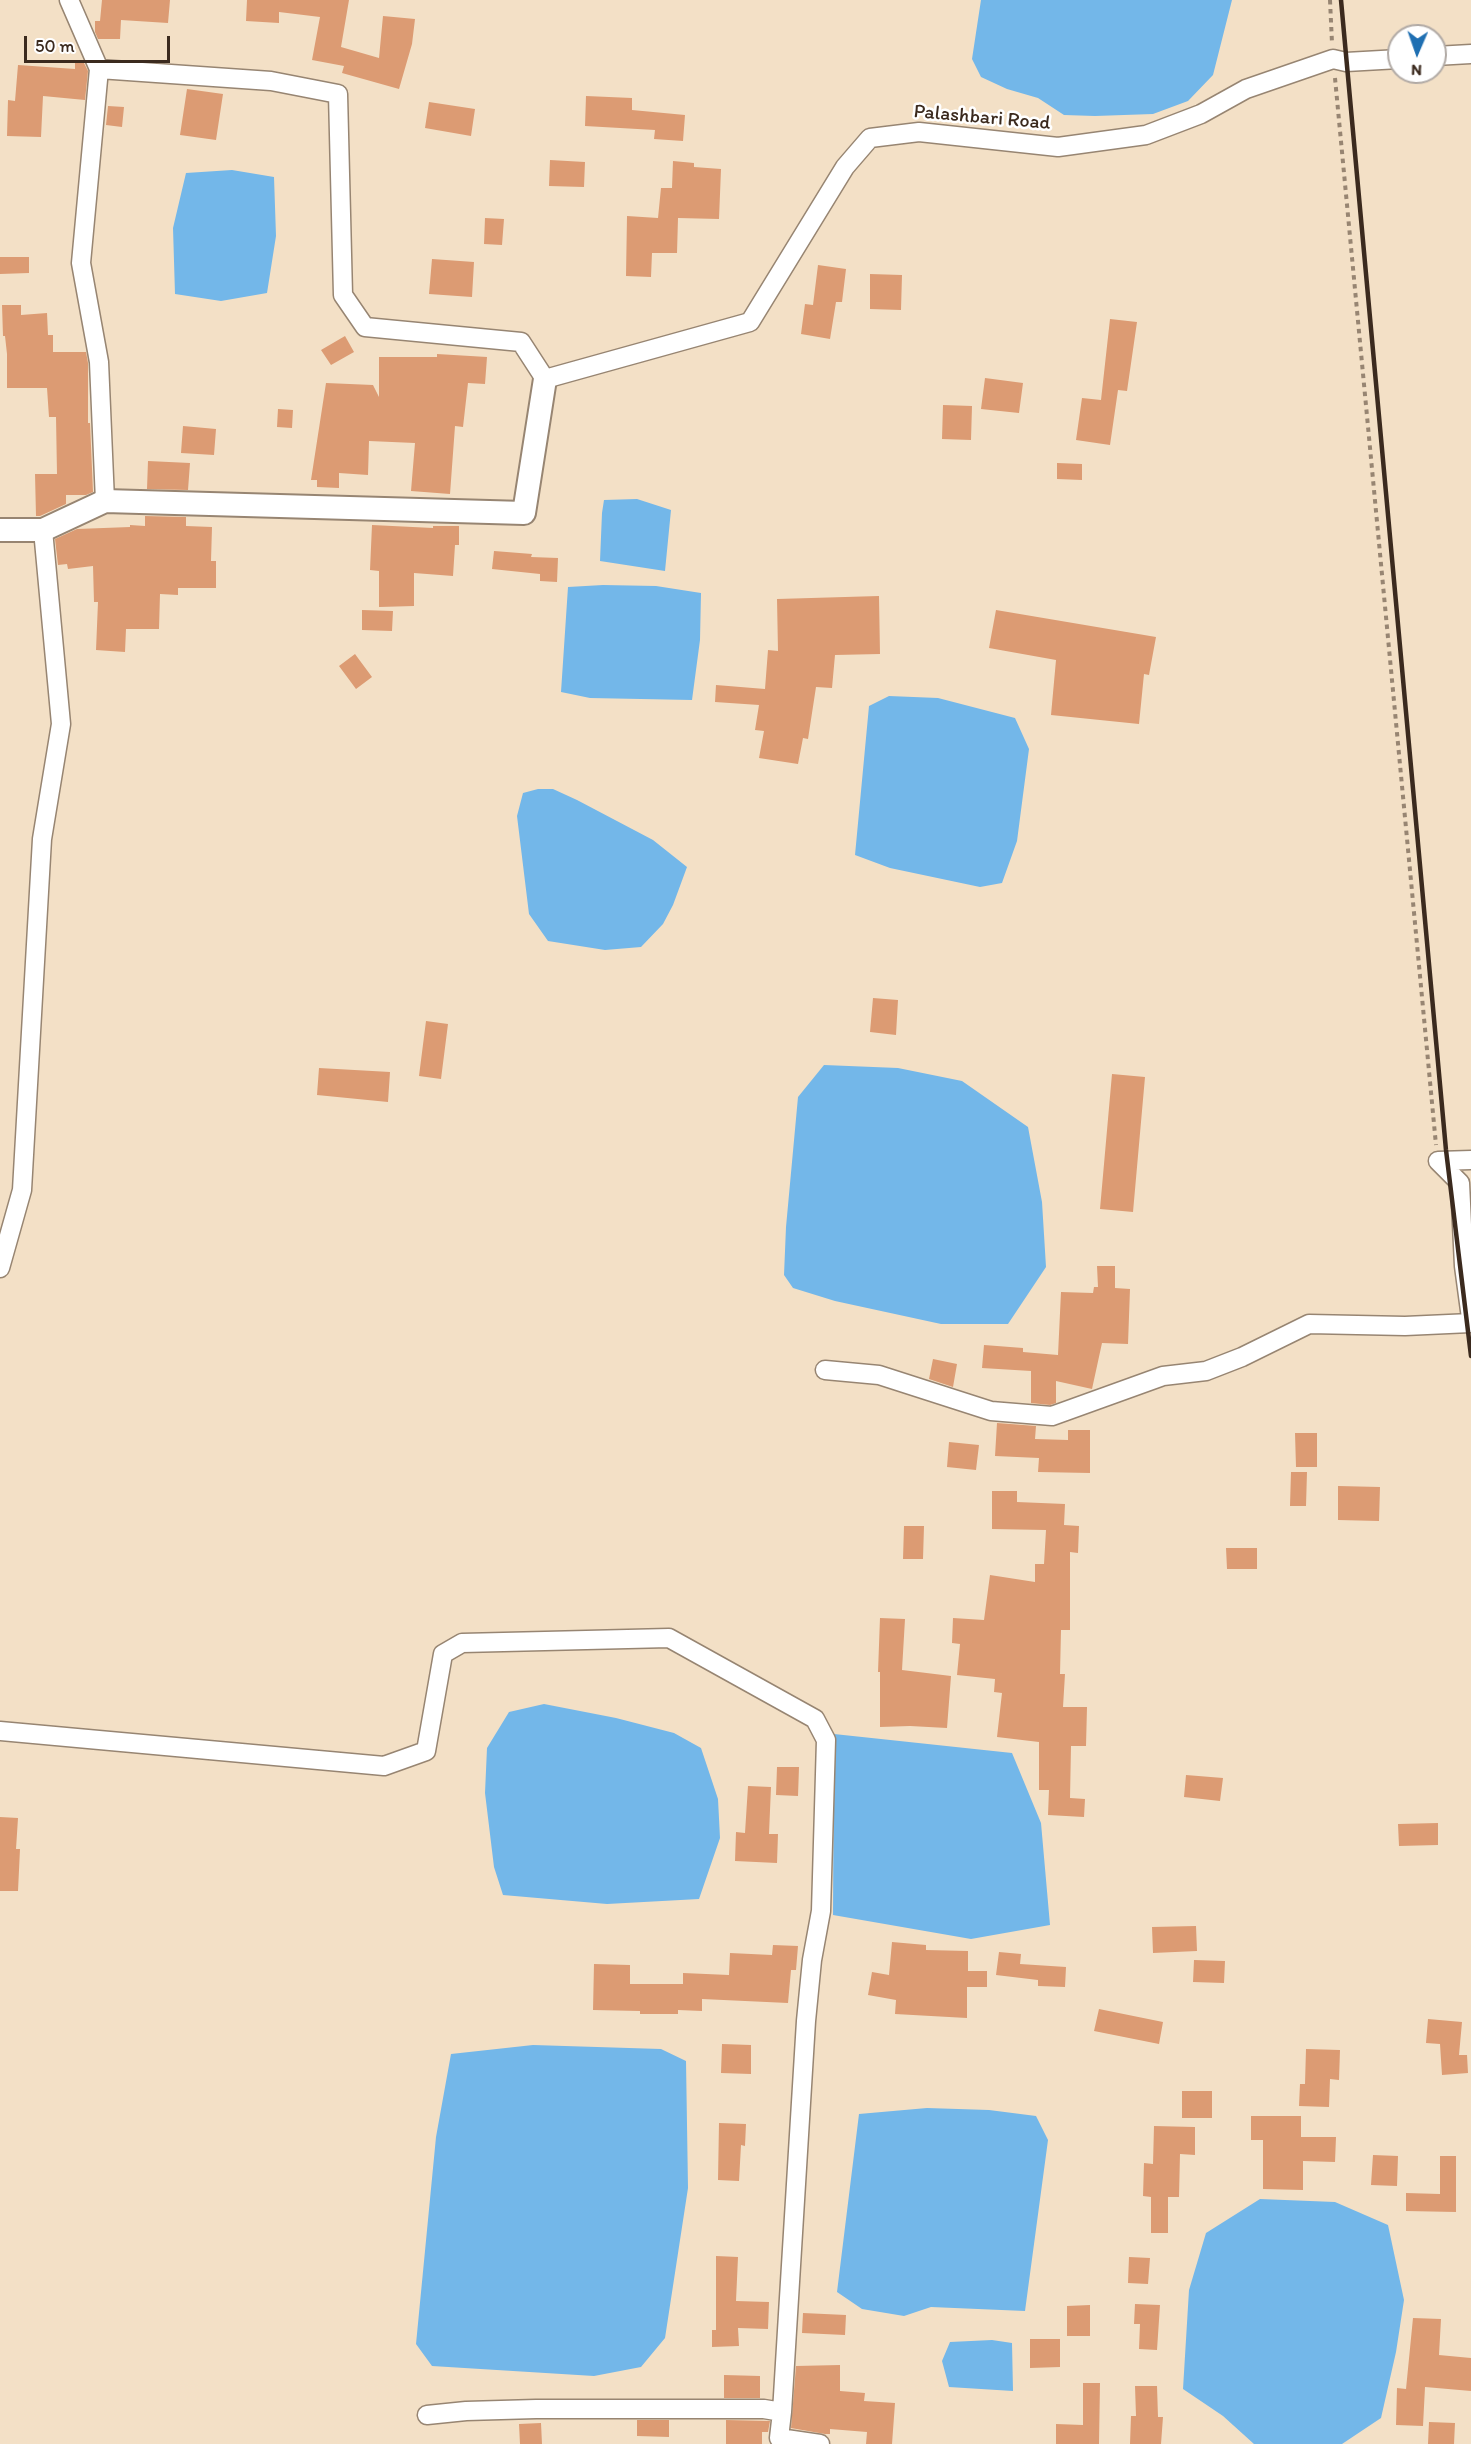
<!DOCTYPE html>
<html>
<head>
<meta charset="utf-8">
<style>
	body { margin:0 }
	#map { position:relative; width:1471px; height:2444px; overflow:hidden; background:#f3e0c6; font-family:Itim,sans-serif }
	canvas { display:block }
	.north { position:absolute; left:1387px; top:24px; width:60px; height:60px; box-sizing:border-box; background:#fff; border:2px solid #b1aaa5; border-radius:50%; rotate:182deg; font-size:16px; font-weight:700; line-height:24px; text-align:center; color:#3b2a1e }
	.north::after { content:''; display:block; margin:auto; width:21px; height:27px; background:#1f6fb2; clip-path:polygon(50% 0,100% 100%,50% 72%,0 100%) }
	.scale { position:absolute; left:24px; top:36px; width:146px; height:27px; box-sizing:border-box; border:3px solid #3b2a1e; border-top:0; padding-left:8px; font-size:18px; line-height:21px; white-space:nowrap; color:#3b2a1e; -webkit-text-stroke:4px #fff; paint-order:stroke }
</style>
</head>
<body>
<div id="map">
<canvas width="1471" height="2444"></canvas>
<div class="north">N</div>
<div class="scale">50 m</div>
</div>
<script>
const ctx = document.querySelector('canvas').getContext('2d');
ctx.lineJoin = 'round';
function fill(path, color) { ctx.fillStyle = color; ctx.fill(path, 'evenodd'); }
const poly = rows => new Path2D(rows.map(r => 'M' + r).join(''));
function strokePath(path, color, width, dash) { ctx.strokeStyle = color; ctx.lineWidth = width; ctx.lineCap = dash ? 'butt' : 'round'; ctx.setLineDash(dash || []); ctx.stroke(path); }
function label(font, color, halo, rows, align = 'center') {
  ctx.font = font + ' Itim,sans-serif'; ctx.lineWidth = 5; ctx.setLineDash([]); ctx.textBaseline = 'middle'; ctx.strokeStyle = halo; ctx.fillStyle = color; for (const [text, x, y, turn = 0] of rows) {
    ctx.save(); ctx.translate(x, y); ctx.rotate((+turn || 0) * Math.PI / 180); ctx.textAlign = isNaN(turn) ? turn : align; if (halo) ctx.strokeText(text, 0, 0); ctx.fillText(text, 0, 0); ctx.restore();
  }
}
fill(poly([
	[981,0,1232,0,1213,75,1188,101,1153,114,1095,116,1064,115,1038,98,1007,89,981,77,972,59],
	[232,170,274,177,276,236,267,293,221,301,175,294,173,228,186,173],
	[637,499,671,510,665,571,600,561,602,513,604,500],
	[603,585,656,586,701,593,700,640,692,700,590,698,561,692,568,587],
	[889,696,938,698,1015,718,1029,749,1017,841,1002,883,980,887,890,868,855,855,869,706],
	[538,789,553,789,577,800,653,840,687,867,673,905,663,924,641,947,605,950,548,941,529,914,517,816,523,793],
	[824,1065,898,1068,962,1081,1028,1127,1042,1202,1046,1267,1008,1324,941,1324,835,1301,793,1288,784,1275,786,1227,798,1097],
	[544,1704,616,1718,674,1733,701,1748,718,1799,720,1838,699,1899,607,1904,503,1895,494,1867,485,1793,487,1748,509,1712],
	[834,1734,1012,1753,1041,1823,1050,1925,971,1939,833,1915],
	[533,2045,661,2049,686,2061,688,2188,665,2338,641,2367,594,2376,432,2366,416,2344,436,2137,451,2054],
	[927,2108,989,2110,1036,2116,1048,2140,1025,2311,931,2307,904,2316,862,2309,837,2292,859,2114],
	[1260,2199,1335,2202,1388,2225,1404,2300,1396,2352,1381,2418,1342,2444,1254,2444,1223,2416,1183,2389,1189,2290,1206,2233],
	[992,2340,1012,2343,1013,2391,949,2387,942,2361,950,2342]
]), '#73b7e9');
fill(poly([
	[102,0,170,0,168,23,121,20,120,39,98,39,95,32,95,21,100,21],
	[247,0,349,0,341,47,379,58,383,16,415,19,412,44,399,89,342,73,344,66,312,60,320,17,279,12,279,23,246,21],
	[75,60,83,61,88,71,85,100,43,96,41,137,7,136,8,100,15,101,18,65,75,69],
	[187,89,223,94,216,140,180,135],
	[586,96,632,98,632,110,685,115,683,141,654,139,655,130,585,126],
	[429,102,475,109,471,136,425,128],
	[108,106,124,107,122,127,106,125],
	[550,160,585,162,584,187,549,186],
	[673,161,694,163,694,167,721,169,719,219,678,218,677,253,652,253,651,277,626,276,627,216,658,218,661,188,672,188],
	[485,218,504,219,502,245,484,244],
	[0,257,29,257,29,273,0,274],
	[432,259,474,262,472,297,429,294],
	[818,265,846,269,842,302,836,302,830,339,801,334,805,304,813,305],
	[870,274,902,275,901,310,870,309],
	[2,305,21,305,21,315,47,313,48,335,53,335,53,352,86,352,88,363,88,423,90,423,93,492,86,495,66,495,66,504,40,516,36,516,35,474,57,474,56,417,49,417,47,388,7,388,7,354,5,336,3,336],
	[1110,319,1137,322,1127,391,1118,390,1110,445,1076,440,1082,398,1101,400],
	[345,336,354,352,331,365,321,350],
	[437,354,487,357,485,384,468,383,463,427,455,426,450,494,411,491,415,443,369,441,368,475,339,473,339,488,317,487,317,480,311,480,326,383,373,385,379,397,379,357,437,357],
	[985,378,1023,383,1019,413,981,409],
	[943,405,972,406,971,440,942,439],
	[278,409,293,410,292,428,277,427],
	[183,426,216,429,214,455,181,453],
	[148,461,190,463,188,490,147,489],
	[1057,463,1082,464,1082,480,1057,479],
	[145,516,186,517,186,526,212,527,211,561,216,561,216,588,178,588,178,595,160,594,159,629,126,629,125,652,96,650,98,602,94,602,93,566,68,569,67,564,58,565,55,539,77,529,130,527,130,525,145,526],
	[372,525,433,528,433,526,459,526,459,545,455,545,453,576,414,573,414,606,379,607,379,571,370,570],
	[494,551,532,554,531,557,558,558,557,582,540,581,540,574,492,569],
	[879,596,880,654,835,655,832,688,816,687,808,739,803,738,798,764,759,758,764,731,755,730,759,705,715,702,716,685,765,689,768,650,778,651,777,599],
	[362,610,393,611,392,631,362,630],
	[996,610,1156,637,1149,675,1144,674,1139,724,1051,715,1056,660,989,648],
	[355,654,372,677,356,689,339,666],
	[873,998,898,1000,896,1035,870,1032],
	[426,1021,448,1024,441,1079,419,1076],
	[319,1068,390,1072,388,1102,317,1095],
	[1112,1074,1145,1077,1133,1212,1100,1209],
	[1097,1266,1115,1266,1115,1288,1130,1289,1128,1344,1102,1343,1092,1389,1056,1381,1056,1403,1050,1405,1031,1403,1031,1371,982,1368,984,1345,1023,1348,1023,1352,1058,1355,1061,1292,1093,1293,1094,1287,1098,1287],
	[933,1359,957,1364,953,1387,929,1379],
	[997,1423,1036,1426,1035,1439,1068,1440,1068,1430,1090,1430,1090,1473,1038,1472,1039,1458,995,1456],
	[1295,1433,1317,1433,1317,1467,1296,1467],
	[949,1442,979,1445,976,1470,947,1467],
	[1291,1472,1307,1472,1306,1506,1290,1506],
	[1338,1486,1380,1487,1379,1521,1338,1520],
	[992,1491,1017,1491,1017,1502,1065,1504,1064,1525,1079,1526,1078,1553,1070,1552,1070,1630,1061,1630,1060,1674,1065,1674,1063,1707,1087,1707,1086,1746,1071,1746,1070,1798,1085,1799,1084,1817,1048,1815,1049,1790,1039,1790,1039,1742,997,1737,1002,1693,994,1692,995,1679,957,1675,960,1644,952,1643,953,1618,984,1620,990,1575,1035,1582,1035,1564,1044,1564,1046,1530,992,1529],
	[904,1526,924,1526,923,1559,903,1559],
	[1226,1548,1257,1548,1257,1569,1227,1569],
	[880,1618,905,1619,902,1670,951,1676,947,1728,910,1726,880,1727,880,1672,878,1672],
	[777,1767,799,1767,798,1796,776,1795],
	[1186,1775,1223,1778,1220,1801,1184,1797],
	[748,1786,771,1787,769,1834,778,1834,777,1863,735,1861,736,1832,745,1833],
	[0,1817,18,1818,16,1849,20,1849,18,1891,0,1891],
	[1438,1823,1438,1845,1399,1846,1398,1824],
	[1196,1926,1197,1951,1153,1953,1152,1927],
	[892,1942,926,1945,926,1950,968,1951,968,1971,987,1971,987,1987,967,1987,967,2018,895,2014,896,2000,868,1995,872,1972,889,1975],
	[773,1945,798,1946,796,1970,791,1970,788,2003,702,1999,702,2011,678,2010,678,2014,640,2014,640,2011,593,2010,594,1964,630,1965,630,1984,683,1984,683,1973,729,1975,730,1953,772,1955],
	[999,1952,1021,1954,1020,1964,1066,1967,1065,1987,1038,1986,1038,1980,996,1975],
	[1194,1960,1225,1961,1224,1983,1193,1982],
	[1099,2009,1163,2022,1159,2044,1094,2031],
	[1428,2019,1462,2022,1459,2055,1467,2055,1468,2073,1442,2075,1440,2044,1426,2043],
	[722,2044,751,2045,751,2074,721,2073],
	[1306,2049,1340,2050,1339,2080,1330,2079,1329,2107,1299,2106,1300,2084,1305,2084],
	[1182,2091,1212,2091,1212,2118,1182,2118],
	[1251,2116,1301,2116,1301,2137,1336,2137,1335,2162,1303,2161,1303,2190,1263,2189,1263,2140,1251,2140],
	[719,2123,746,2124,745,2146,741,2145,739,2181,718,2180],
	[1154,2126,1195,2127,1195,2155,1180,2154,1179,2197,1168,2197,1168,2233,1151,2233,1151,2197,1143,2196,1144,2163,1153,2164],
	[1373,2155,1398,2156,1397,2186,1371,2185],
	[1440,2156,1456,2156,1456,2212,1406,2211,1406,2193,1440,2194],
	[716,2256,738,2257,736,2301,769,2302,768,2329,738,2328,739,2346,712,2347,712,2330,716,2330],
	[1129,2257,1150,2258,1148,2284,1128,2283],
	[1135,2304,1160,2305,1157,2350,1139,2349,1140,2324,1134,2324],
	[1090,2305,1090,2336,1067,2336,1067,2306],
	[803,2313,846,2315,845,2335,802,2333],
	[1413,2318,1441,2319,1439,2355,1471,2358,1471,2391,1425,2387,1423,2426,1396,2425,1397,2388,1406,2389],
	[1030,2339,1060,2339,1060,2367,1030,2368],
	[840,2365,840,2391,865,2393,864,2401,895,2403,892,2444,866,2444,867,2432,830,2429,830,2434,825,2434,791,2428,796,2366],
	[724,2375,760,2376,760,2398,724,2398],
	[1083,2383,1100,2383,1099,2444,1056,2444,1056,2424,1083,2425],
	[1135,2386,1157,2386,1158,2417,1163,2417,1161,2444,1130,2444,1131,2416,1136,2416],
	[637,2420,669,2420,669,2437,637,2436],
	[726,2420,770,2421,768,2432,762,2432,762,2444,726,2444],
	[1429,2422,1455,2423,1454,2444,1428,2444],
	[541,2423,542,2444,520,2444,519,2424]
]), '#dc9b73');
const minor = poly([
	[69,0,99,69,271,81,338,94,343,295,365,327,521,342,545,379,750,322,845,167,870,138,919,132,1058,147,1146,135,1201,114,1246,89,1333,59,1346,62,1399,59],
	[1435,56,1471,54],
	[99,69,81,263,99,362,105,501],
	[1438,1161,1460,1183,1464,1266,1471,1318],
	[1438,1161,1471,1160],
	[0,1268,22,1190,42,839,61,724,43,530],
	[825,1370,879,1375,991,1411,1052,1416,1163,1376,1206,1371,1242,1357,1309,1324,1405,1326,1471,1323],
	[0,1731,384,1766,426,1751,443,1654,462,1643,669,1638,815,1719,826,1740,821,1911,812,1960,806,2021,782,2412,779,2438,820,2444],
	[427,2415,466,2411,536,2409,764,2409,782,2412]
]);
const tertiary = poly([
	[0,530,43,530,105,501,524,513,545,379]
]);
strokePath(minor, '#978572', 21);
strokePath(tertiary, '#978572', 26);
strokePath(poly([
	[1330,0,1332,43],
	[1335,78,1436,1145]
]), '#978572', 4, [4.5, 4.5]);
strokePath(minor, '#fff', 18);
strokePath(tertiary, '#fff', 22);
strokePath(poly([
	[1341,0,1446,1150,1471,1356]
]), '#3b2a1e', 4.5);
label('20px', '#3b2a1e', '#fff', [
	["Palashbari Road",982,118,5]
]);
</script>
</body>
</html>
